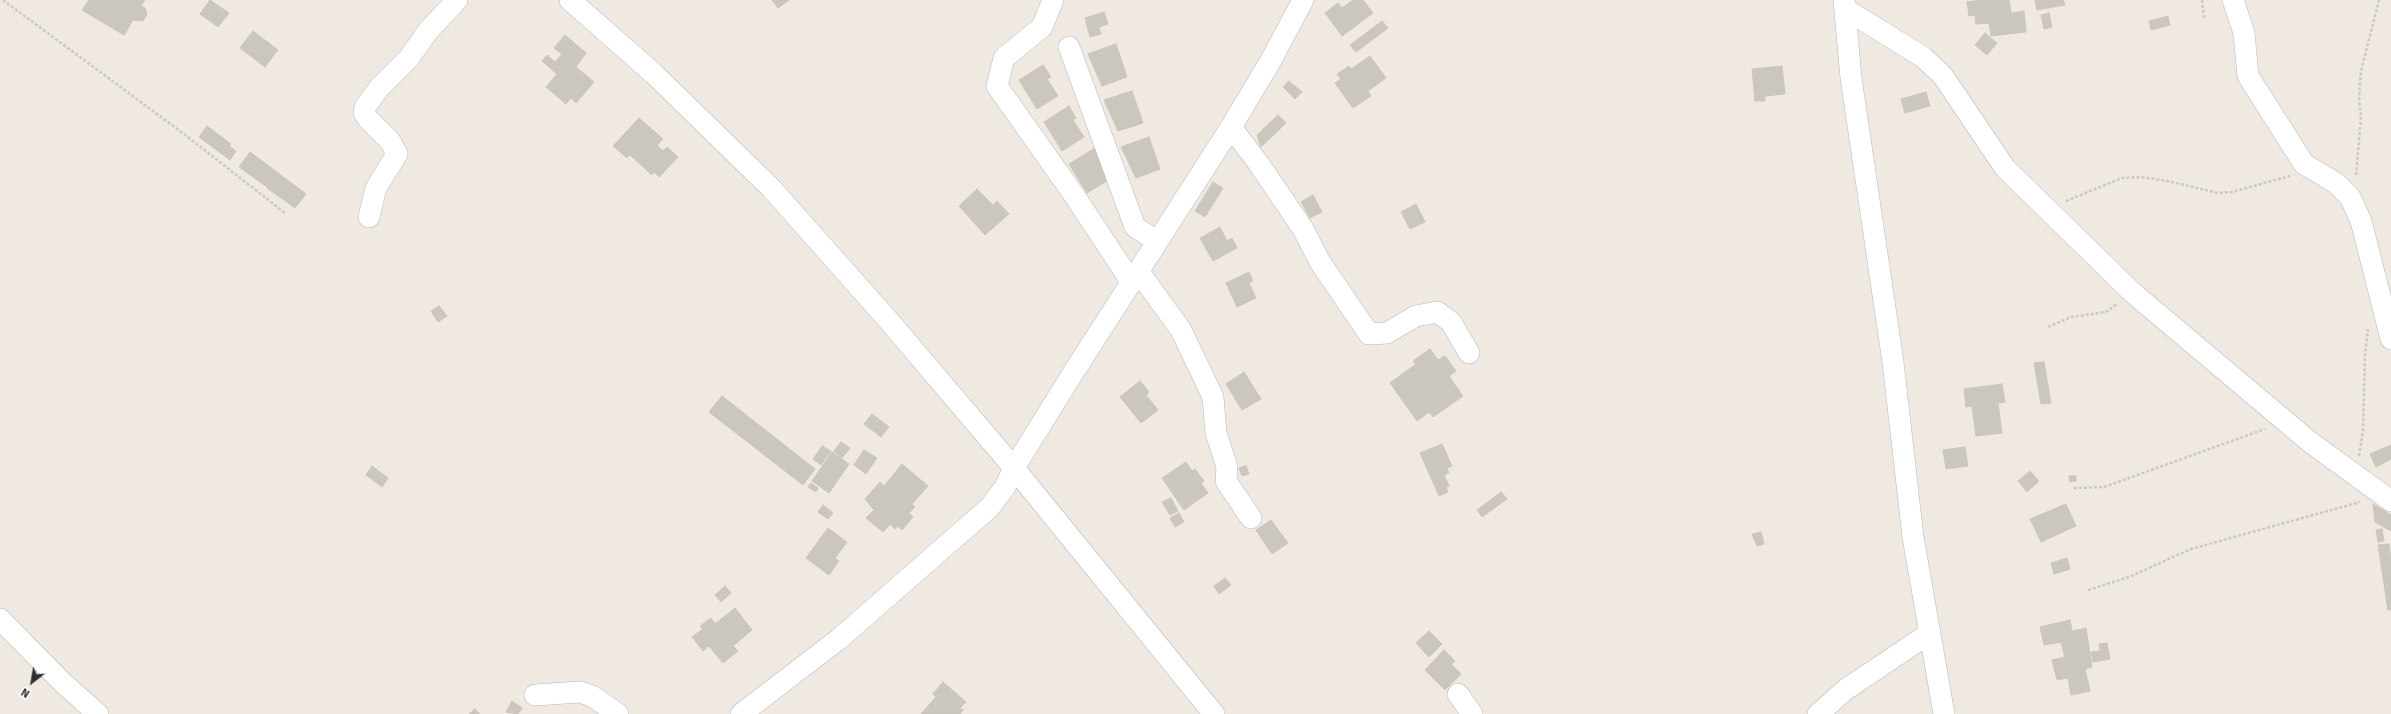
<!DOCTYPE html>
<html>
<head>
<meta charset="utf-8">
<style>
	body { margin:0 }
	#map { position:relative; width:2391px; height:714px; overflow:hidden; background:#efe9e1; font-family:Signika,sans-serif }
	canvas { display:block }
	.north { position:absolute; left:12px; top:662px; width:40px; height:40px; -webkit-text-stroke:3px #fff; paint-order:stroke; rotate:211deg; font-size:11px; font-weight:700; line-height:16px; text-align:center; color:#2e2e2e }
	.north::after { content:''; display:block; margin:auto; width:14px; height:18px; background:#2e2e2e; clip-path:polygon(50% 0,100% 100%,50% 72%,0 100%) }
</style>
</head>
<body>
<div id="map">
<canvas width="2391" height="714"></canvas>
<div class="north">N</div>
</div>
<script>
const ctx = document.querySelector('canvas').getContext('2d');
ctx.lineJoin = 'round';
function fill(path, color) { ctx.fillStyle = color; ctx.fill(path, 'evenodd'); }
const poly = rows => new Path2D(rows.map(r => 'M' + r).join(''));
function strokePath(path, color, width, dash) { ctx.strokeStyle = color; ctx.lineWidth = width; ctx.lineCap = dash ? 'butt' : 'round'; ctx.setLineDash(dash || []); ctx.stroke(path); }
const building = poly([
	[89,0,145,0,141,6,145,8,147,14,143,21,133,20,124,35,82,10,89,0],
	[210,0,229,13,218,27,200,14,210,0],
	[772,0,789,0,778,8,772,0],
	[1353,0,1363,0,1373,13,1342,36,1325,13,1338,3,1342,8,1353,0],
	[1980,0,2009,0,2011,13,2024,11,2026,32,1991,36,1989,23,1976,24,1975,15,1969,16,1967,2,1980,0],
	[2035,0,2063,0,2065,5,2037,10,2035,0],
	[1104,12,1108,24,1099,27,1101,34,1090,37,1085,18,1104,12],
	[2049,13,2052,27,2044,29,2041,15,2049,13],
	[2168,16,2170,25,2151,30,2149,21,2168,16],
	[1382,21,1388,28,1356,52,1350,45,1382,21],
	[253,31,278,50,265,67,240,48,253,31],
	[1985,33,1997,43,1987,55,1975,45,1985,33],
	[565,35,586,53,576,67,594,82,576,103,571,98,566,104,546,87,557,74,542,61,547,55,555,62,562,54,554,48,565,35],
	[1116,44,1127,77,1102,86,1088,54,1116,44],
	[1370,56,1386,78,1368,91,1371,96,1353,108,1335,83,1341,79,1337,74,1349,66,1351,69,1370,56],
	[1043,65,1051,77,1047,79,1058,96,1037,109,1019,80,1043,65],
	[1782,66,1785,94,1765,96,1765,101,1755,101,1752,69,1782,66],
	[1289,81,1302,92,1295,99,1283,87,1289,81],
	[1132,91,1143,123,1118,131,1104,100,1132,91],
	[1926,92,1930,106,1905,113,1901,99,1926,92],
	[1069,106,1076,118,1073,120,1084,137,1062,151,1044,122,1069,106],
	[1278,115,1286,123,1261,147,1257,135,1278,115],
	[639,118,663,139,657,145,663,151,667,147,678,157,659,177,654,172,652,175,630,155,627,158,613,146,639,118],
	[207,126,231,144,229,146,236,151,230,160,199,137,207,126],
	[1149,137,1160,169,1136,178,1121,147,1149,137],
	[1095,148,1104,160,1100,163,1110,179,1087,193,1069,164,1095,148],
	[250,152,278,173,267,187,239,167,250,152],
	[278,173,306,194,295,208,267,188,278,173],
	[1213,182,1223,188,1205,217,1195,211,1213,182],
	[977,189,993,205,997,201,1009,214,985,235,959,206,977,189],
	[1313,195,1322,212,1310,218,1301,202,1313,195],
	[1416,204,1425,222,1410,229,1401,212,1416,204],
	[1220,227,1227,241,1232,238,1237,248,1213,261,1200,238,1220,227],
	[1249,272,1253,281,1249,283,1256,298,1237,307,1226,283,1249,272],
	[439,306,447,316,438,322,431,311,439,306],
	[1430,349,1438,360,1445,356,1456,371,1449,376,1463,396,1433,417,1429,412,1417,421,1390,383,1416,364,1413,361,1430,349],
	[2044,362,2051,403,2041,404,2034,363,2044,362],
	[1244,372,1261,399,1242,410,1226,384,1244,372],
	[1140,381,1149,392,1146,395,1158,410,1141,423,1120,397,1140,381],
	[2002,384,2005,402,1998,403,2002,433,1976,436,1972,406,1966,407,1964,389,2002,384],
	[722,396,815,469,803,485,709,412,722,396],
	[872,414,889,427,881,437,864,424,872,414],
	[841,442,850,448,842,458,834,451,841,442],
	[1442,444,1452,466,1447,468,1449,473,1444,475,1449,486,1446,487,1448,492,1439,496,1420,453,1442,444],
	[2391,445,2391,459,2376,467,2370,454,2391,445],
	[822,446,831,451,821,465,813,459,822,446],
	[1965,447,1968,466,1946,469,1943,450,1965,447],
	[864,450,877,458,866,474,854,465,864,450],
	[832,452,849,464,829,493,812,481,832,452],
	[1186,462,1192,471,1195,469,1204,481,1201,483,1208,493,1184,510,1162,478,1186,462],
	[902,464,928,486,912,504,915,507,909,513,913,517,902,530,898,526,895,529,890,524,883,532,866,518,874,510,865,499,880,482,884,486,902,464],
	[372,466,388,478,382,487,366,475,372,466],
	[1246,466,1249,474,1242,476,1239,468,1246,466],
	[2030,471,2039,481,2027,492,2018,481,2030,471],
	[2069,476,2076,476,2076,481,2070,482,2069,476],
	[811,483,818,488,816,492,808,487,811,483],
	[1501,492,1507,499,1482,517,1477,510,1501,492],
	[1171,498,1178,511,1170,515,1162,502,1171,498],
	[2066,504,2076,526,2041,542,2030,519,2066,504],
	[2373,504,2391,515,2391,531,2375,522,2373,504],
	[823,505,833,513,828,519,818,512,823,505],
	[1179,513,1184,522,1175,527,1170,518,1179,513],
	[1271,520,1288,543,1272,554,1256,530,1271,520],
	[828,528,847,542,835,558,839,561,829,575,806,558,828,528],
	[2382,529,2384,541,2378,542,2376,530,2382,529],
	[1761,532,1764,544,1757,546,1752,534,1761,532],
	[2389,544,2391,560,2391,610,2388,610,2378,545,2389,544],
	[2067,558,2070,569,2054,574,2051,563,2067,558],
	[1225,578,1231,585,1219,594,1214,586,1225,578],
	[725,586,731,593,721,602,715,595,725,586],
	[735,608,752,630,733,646,738,651,723,663,709,646,703,651,692,637,703,629,700,626,711,618,715,624,735,608],
	[2070,620,2072,631,2086,628,2092,667,2085,669,2090,691,2071,695,2068,678,2057,680,2052,660,2065,657,2061,642,2044,645,2040,627,2070,620],
	[1429,631,1442,644,1429,657,1416,643,1429,631],
	[2107,643,2110,659,2093,662,2091,652,2100,651,2099,644,2107,643],
	[1444,650,1455,661,1451,664,1461,674,1445,690,1425,670,1444,650],
	[943,682,966,702,960,708,963,710,960,714,921,714,936,697,933,694,943,682],
	[512,701,522,708,518,714,506,712,512,701],
	[475,709,480,714,469,714,475,709]
]);
fill(building, '#cbc7bf');
strokePath(building, '#cbc5ba', 1);
const minor = poly([
	[570,0,653,73,771,188,889,321,1014,468,1214,714],
	[1053,0,1042,27,1004,58,997,86,1074,195,1132,283],
	[1844,0,1851,78,1893,362,1913,537,1944,714],
	[2233,0,2244,33,2248,76,2304,164,2336,183,2350,197,2361,221,2391,339],
	[1845,9,1923,57,1943,76,2005,168,2133,293,2310,442,2391,501],
	[1069,47,1135,227,1157,241],
	[1231,127,1259,164,1303,229,1320,262,1369,334,1387,333,1416,316,1437,312,1451,322,1469,353],
	[369,217,376,188,397,154,390,141,368,119,364,113,365,107,379,88,409,58,428,31,457,0],
	[1139,272,1181,330,1213,397,1216,433,1227,467,1226,481,1251,518],
	[0,619,63,683,98,714],
	[1458,694,1472,714],
	[535,695,580,692,592,696,618,714],
	[741,714,839,639,990,507,1005,487,1014,468,1073,373,1231,127,1270,62,1303,0],
	[1818,714,1845,690,1930,633]
]);
strokePath(minor, '#b4b7c1', 22);
strokePath(poly([
	[3,0,184,134,285,213],
	[2202,0,2204,18],
	[2356,175,2361,118,2359,97,2361,71,2379,0],
	[2066,201,2122,178,2140,177,2168,181,2218,193,2232,192,2290,176],
	[2048,327,2071,317,2106,312,2118,303],
	[2359,456,2363,430,2365,355,2368,329],
	[2074,488,2104,487,2265,429],
	[2088,590,2129,577,2191,549,2360,502]
]), '#c9c9c9', 2.5, [3, 2]);
strokePath(minor, '#fff', 21);
</script>
</body>
</html>
